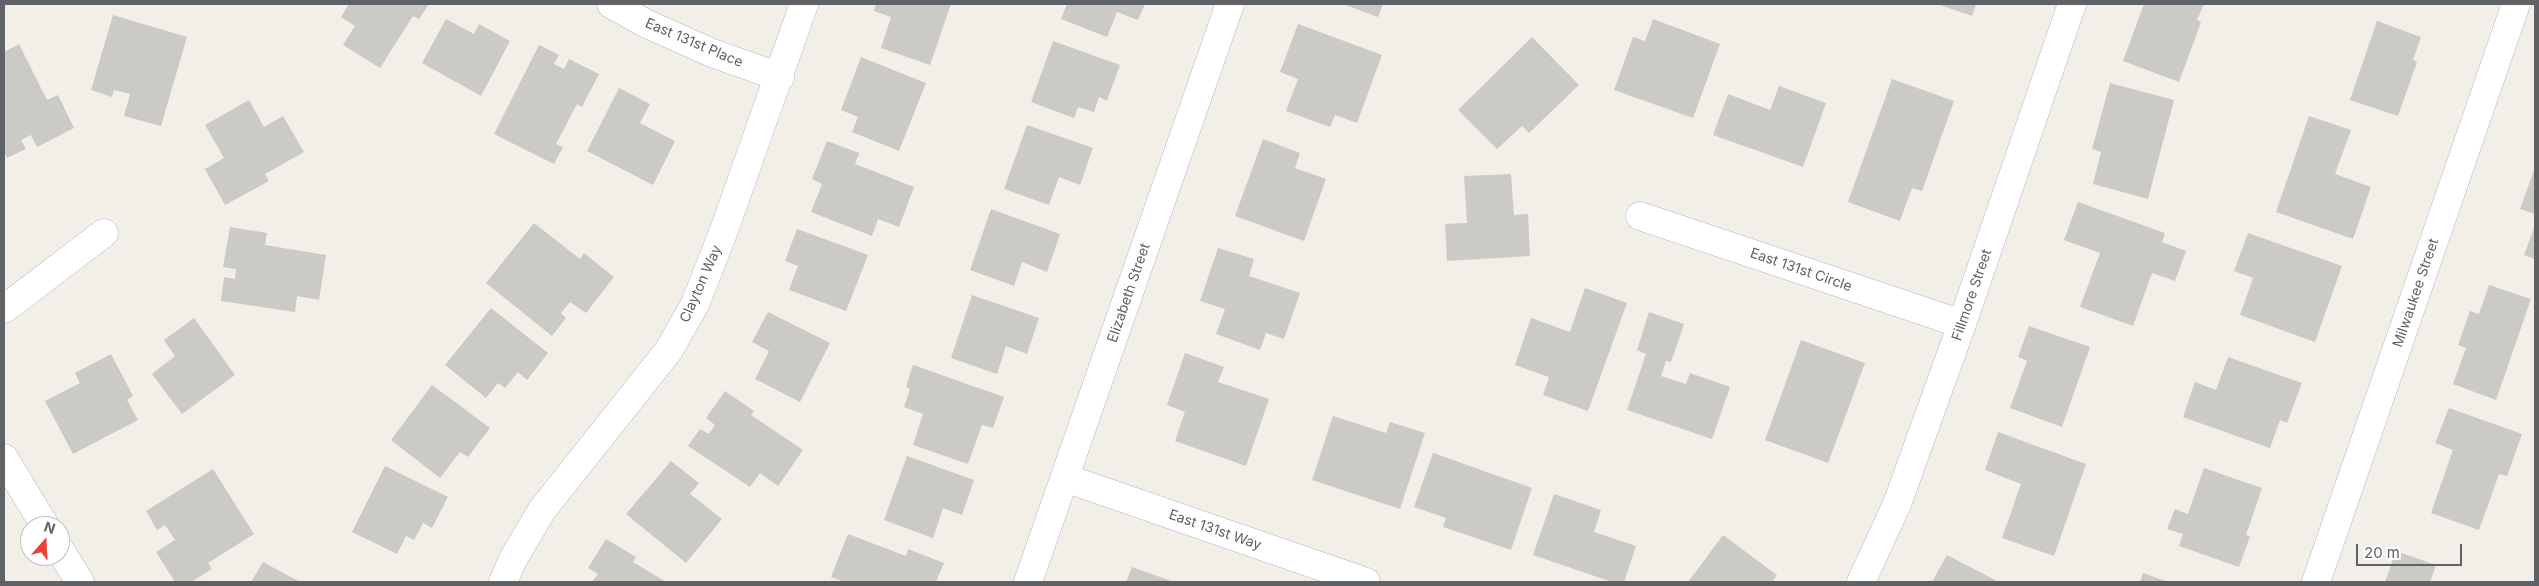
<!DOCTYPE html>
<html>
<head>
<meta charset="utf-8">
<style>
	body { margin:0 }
	#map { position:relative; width:2539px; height:586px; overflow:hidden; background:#f1efe8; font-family:Inter,sans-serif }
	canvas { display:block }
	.frame { position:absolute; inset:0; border:5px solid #5f6368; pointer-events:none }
	.north { position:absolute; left:20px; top:516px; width:50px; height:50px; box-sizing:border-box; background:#fff; border:1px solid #bfc1c3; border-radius:50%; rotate:19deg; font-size:14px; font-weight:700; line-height:20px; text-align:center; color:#5f6368 }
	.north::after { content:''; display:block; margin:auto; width:18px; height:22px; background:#ea4335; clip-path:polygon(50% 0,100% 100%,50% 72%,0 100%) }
	.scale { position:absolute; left:2356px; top:544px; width:106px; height:22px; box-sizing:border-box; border:2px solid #5f6368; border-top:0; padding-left:6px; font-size:15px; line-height:18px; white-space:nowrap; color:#5f6368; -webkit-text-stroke:4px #fff; paint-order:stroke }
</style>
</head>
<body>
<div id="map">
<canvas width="2539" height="586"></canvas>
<div class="frame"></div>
<div class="north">N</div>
<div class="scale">20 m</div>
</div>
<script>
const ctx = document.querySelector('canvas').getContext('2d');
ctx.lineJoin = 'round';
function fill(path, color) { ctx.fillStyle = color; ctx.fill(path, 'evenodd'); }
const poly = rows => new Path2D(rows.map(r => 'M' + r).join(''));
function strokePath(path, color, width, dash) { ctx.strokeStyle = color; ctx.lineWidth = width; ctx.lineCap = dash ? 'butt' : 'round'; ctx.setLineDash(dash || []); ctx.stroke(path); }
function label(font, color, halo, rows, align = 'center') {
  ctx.font = font + ' Inter,sans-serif'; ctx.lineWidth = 4.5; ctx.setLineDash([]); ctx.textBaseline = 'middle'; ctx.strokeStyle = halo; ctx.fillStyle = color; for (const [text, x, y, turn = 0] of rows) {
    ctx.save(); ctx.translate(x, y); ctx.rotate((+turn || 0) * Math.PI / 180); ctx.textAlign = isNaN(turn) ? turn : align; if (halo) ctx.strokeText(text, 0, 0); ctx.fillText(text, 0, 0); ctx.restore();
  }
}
fill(poly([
	[349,4,429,4,419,19,413,16,380,68,343,45,355,26,341,17],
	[876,4,951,4,930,65,881,48,891,17,874,11],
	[1067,4,1145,4,1138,20,1117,12,1107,37,1061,19],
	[1343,4,1383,4,1378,17],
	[1937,4,1976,4,1972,16],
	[2144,4,2204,4,2197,20,2201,22,2179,82,2123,61],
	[113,15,187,37,161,126,124,116,130,94,114,90,112,97,91,90],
	[446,19,474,34,479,24,510,41,481,96,422,63],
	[1653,19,1720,44,1693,118,1614,90,1633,37,1645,41],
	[2377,21,2421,37,2413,60,2417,62,2398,116,2350,100],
	[1298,24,1382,55,1357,123,1335,115,1330,127,1286,111,1298,79,1280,72],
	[1532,37,1579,85,1529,133,1522,126,1497,149,1458,110],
	[1053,41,1120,65,1107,101,1099,97,1094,112,1078,107,1074,118,1031,102],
	[19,44,47,100,58,95,74,128,37,147,31,135,21,140,26,149,7,158,4,151,4,52],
	[539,45,559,55,554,64,564,69,569,59,599,74,582,107,577,104,556,144,563,147,554,164,494,134],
	[861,57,926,83,899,151,852,132,858,117,841,110],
	[1892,79,1954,101,1922,191,1912,188,1900,221,1848,202],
	[2110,83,2174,100,2148,199,2093,184,2101,152,2092,149],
	[1779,86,1826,103,1803,167,1713,135,1728,94,1770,110],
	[619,88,650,104,640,123,675,141,653,185,587,151],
	[249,100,264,127,283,116,304,152,265,174,269,181,225,205,205,169,224,158,205,125],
	[2309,116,2351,130,2335,174,2371,187,2353,239,2276,212],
	[1027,125,1093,148,1080,185,1059,177,1049,205,1004,189],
	[1263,139,1300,153,1295,168,1326,179,1304,241,1235,216],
	[827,141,859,153,855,164,914,187,899,227,878,219,872,236,811,212,822,184,812,179],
	[2535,167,2535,214,2520,209],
	[1511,174,1514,215,1528,214,1530,256,1447,261,1445,224,1467,223,1464,176],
	[2078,202,2165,233,2162,242,2186,251,2175,281,2152,273,2133,326,2080,307,2100,253,2064,240],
	[991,209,1060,234,1047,272,1022,262,1014,286,970,270],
	[534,223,580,259,584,253,614,277,586,313,570,302,561,313,566,318,552,336,486,283],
	[2535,225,2535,259,2524,255],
	[230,227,267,233,265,245,326,255,319,300,297,296,295,312,221,301,224,277,235,279,236,269,223,267],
	[797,229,868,255,846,311,789,290,798,266,785,261],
	[2248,233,2342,266,2315,342,2240,315,2253,278,2234,271],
	[1218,248,1254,259,1249,276,1300,293,1284,339,1266,333,1260,350,1216,334,1225,309,1200,301],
	[2489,285,2531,299,2496,400,2453,384,2466,348,2458,345,2470,311,2479,314],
	[1585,288,1627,303,1588,411,1543,395,1549,377,1515,365,1531,318,1570,332],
	[972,295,1039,318,1027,354,1006,346,997,374,951,358],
	[491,308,548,353,527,380,518,372,505,388,498,383,486,398,445,365],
	[768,312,830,343,800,402,755,379,769,351,752,342],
	[1649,312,1684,324,1671,362,1666,361,1661,376,1686,384,1690,373,1730,387,1712,439,1627,410,1646,354,1637,350],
	[194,318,235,375,182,414,152,374,175,356,164,340],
	[2029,326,2090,347,2062,427,2010,408,2027,361,2018,357],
	[1801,340,1865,363,1828,463,1765,440],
	[1185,353,1224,367,1218,382,1269,399,1246,466,1175,441,1185,412,1167,405],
	[111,354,133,396,127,400,138,420,73,454,45,401,80,383,75,373],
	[2228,357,2302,383,2287,423,2280,420,2270,448,2183,417,2195,382,2216,390],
	[913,365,1004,397,993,428,982,425,968,464,913,445,923,414,904,407,910,389,906,387],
	[432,385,490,428,468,457,460,452,440,478,391,440],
	[725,391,754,411,751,415,803,450,778,486,760,473,750,487,688,446,700,429,709,434,715,425,706,418],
	[2449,408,2522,434,2507,476,2499,474,2479,530,2431,513,2453,450,2435,443],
	[1333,416,1386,433,1390,422,1425,433,1400,509,1312,480],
	[1998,432,2086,464,2054,556,2002,538,2021,484,1985,470],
	[1433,453,1532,488,1511,550,1443,527,1446,518,1414,507],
	[907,456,974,480,962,515,943,508,933,538,884,520],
	[671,461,699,483,690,494,722,519,686,563,626,514],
	[385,466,448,497,432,528,423,523,414,540,406,536,397,554,352,532],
	[2204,468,2262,488,2246,535,2250,536,2239,567,2179,546,2183,534,2167,529,2175,509,2188,514],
	[213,469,254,534,208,563,212,569,191,582,175,582,156,552,175,540,165,525,157,530,146,511],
	[1554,494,1601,510,1594,532,1636,546,1624,582,1612,582,1533,555],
	[848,534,906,556,908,549,944,563,936,582,845,582,831,577],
	[1723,535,1777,575,1772,582,1688,582],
	[606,539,636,557,633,562,666,582,592,582,598,574,588,568],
	[2396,551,2436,565,2430,582,2385,582],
	[1947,555,1999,582,1932,582],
	[263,562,300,582,251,582],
	[1132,567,1174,582,1126,582],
	[2143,573,2168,582,2140,582]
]), '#cccac5');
const minor = poly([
	[611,4,645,23,712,53,780,77],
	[1640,216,1962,324],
	[4,309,104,233],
	[4,458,45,526],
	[1065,478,1366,582],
	[60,550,80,582],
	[503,582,513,559,542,510,669,350,695,304,723,233,804,4],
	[1028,582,1230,4],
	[1861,582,1897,504,1962,324,2072,4],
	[2316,582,2516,4]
]);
strokePath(minor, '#b5b8bc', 29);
strokePath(minor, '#fff', 28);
label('14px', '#5f6368', '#fff', [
	["East 131st Place",694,43,23],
	["East 131st Circle",1801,270,19],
	["Clayton Way",701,284,-66],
	["Elizabeth Street",1129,293,-71],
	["Milwaukee Street",2416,293,-71],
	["Fillmore Street",1972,295,-71],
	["East 131st Way",1215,530,19]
]);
</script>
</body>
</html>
